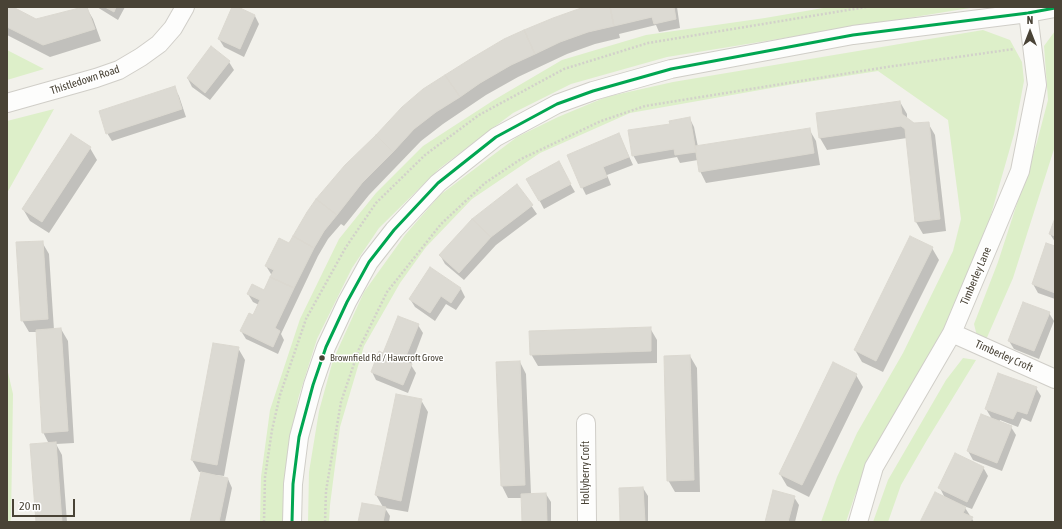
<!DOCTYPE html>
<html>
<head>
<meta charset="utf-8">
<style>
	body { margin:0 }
	#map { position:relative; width:1062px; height:529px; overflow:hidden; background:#f2f1eb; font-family:"Asap Condensed",sans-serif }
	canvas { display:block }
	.frame { position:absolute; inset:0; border:8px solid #494336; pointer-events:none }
	.north { position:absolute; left:1010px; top:12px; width:40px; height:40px; -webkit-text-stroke:3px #fff; paint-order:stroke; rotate:0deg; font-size:11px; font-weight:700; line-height:16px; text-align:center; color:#494336 }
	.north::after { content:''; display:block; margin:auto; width:14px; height:18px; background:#494336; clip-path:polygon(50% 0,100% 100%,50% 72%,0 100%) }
	.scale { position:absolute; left:12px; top:499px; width:63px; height:18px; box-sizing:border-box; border:2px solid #494336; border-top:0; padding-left:5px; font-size:12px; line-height:14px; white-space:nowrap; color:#494336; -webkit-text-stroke:3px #fff; paint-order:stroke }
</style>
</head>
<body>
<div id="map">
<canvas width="1062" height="529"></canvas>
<div class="frame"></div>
<div class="north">N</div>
<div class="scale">20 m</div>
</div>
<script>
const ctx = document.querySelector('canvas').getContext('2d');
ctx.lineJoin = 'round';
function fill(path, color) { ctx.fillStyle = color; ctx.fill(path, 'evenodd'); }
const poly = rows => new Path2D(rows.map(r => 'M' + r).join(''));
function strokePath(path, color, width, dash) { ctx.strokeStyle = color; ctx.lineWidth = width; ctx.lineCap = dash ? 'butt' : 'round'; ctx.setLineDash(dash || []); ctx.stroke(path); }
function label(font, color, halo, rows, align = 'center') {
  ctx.font = font + ' "Asap Condensed",sans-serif'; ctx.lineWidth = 3; ctx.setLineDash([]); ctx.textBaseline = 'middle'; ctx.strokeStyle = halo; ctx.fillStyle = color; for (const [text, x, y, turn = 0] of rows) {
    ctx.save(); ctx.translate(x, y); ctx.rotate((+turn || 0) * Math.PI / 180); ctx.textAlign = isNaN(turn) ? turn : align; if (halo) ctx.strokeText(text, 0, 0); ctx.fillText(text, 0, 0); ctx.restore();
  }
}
fill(poly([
	[829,7,976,7,667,57,571,84,513,113,440,168,379,228,352,268,317,339,298,399,287,467,284,522,260,522,261,477,270,410,300,319,339,239,376,193,423,146,494,100,562,60,646,35,765,18],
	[983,30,1010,40,1022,62,1024,81,1014,134,990,218,963,290,934,351,888,428,855,495,846,522,821,522,837,477,857,433,903,353,953,251,961,219,948,120,878,71,794,84,630,113,540,153,472,199,426,247,400,283,364,346,340,427,330,505,329,522,308,522,309,472,319,411,333,360,364,292,405,235,440,195,517,137,558,117,606,97,673,82],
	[1055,31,1055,146,1013,278,985,342,977,336,974,324,998,262,1037,142,1048,100,1044,46],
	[7,50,44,69,7,80],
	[54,109,7,193,7,121],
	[963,358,976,360,927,440,901,485,888,522,873,522,888,480,946,380],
	[7,368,13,394,11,519,10,522,7,522]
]), '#ddefc9');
fill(poly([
	[7,7,11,7,36,20,86,7,93,19,101,41,50,57,7,35],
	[97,7,125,7,118,20],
	[233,7,255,16,259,24,244,57,224,47,219,39],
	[588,7,677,7,680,28,659,32,656,25,619,34,620,38,595,44,567,54,518,77,486,95,443,124,421,141,369,195,344,226,341,224,328,239,318,256,281,334,284,340,278,354,246,339,241,331,254,316,259,305,253,302,248,294,264,291,272,275,271,274,266,266,290,245,346,166],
	[229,62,234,70,210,100,192,87,188,79],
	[174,87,179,96,186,117,112,141,107,133],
	[900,102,907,114,907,119,914,124,928,123,935,135,946,231,923,234,916,222,907,138,827,150,820,138,817,113],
	[690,119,694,127,698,147,809,129,816,141,820,165,706,183,700,171,698,160,680,163,677,157,638,164,633,155],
	[619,135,623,143,633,165,607,175,611,185,586,195,582,187],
	[90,148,97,160,49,233,30,221,23,209],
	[558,163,575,192,544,209,528,179],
	[517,185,537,214,496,245,464,280,445,264,440,255],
	[1055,221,1055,242,1050,234],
	[42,242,49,254,54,330,61,329,68,341,74,443,56,444,62,455,67,522,37,522,49,444,43,432,37,332,29,332,22,320],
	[1055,247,1055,299,1038,293,1033,284],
	[932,248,939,260,883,372,862,362,855,350],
	[431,269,461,289,465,297,456,310,446,304,435,321,415,307,410,299],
	[1049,313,1054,321,1039,359,1014,349,1009,341],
	[418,325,423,333,411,365,416,373,408,393,376,380,372,372,384,354],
	[650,328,657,340,657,363,538,366,531,354],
	[238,348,245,360,224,476,216,475,216,477,228,479,232,488,225,522,191,522,202,472,199,472,192,460],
	[690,356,697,368,700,492,675,492,668,480],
	[520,362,526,374,531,494,546,494,551,502,551,522,523,522,522,498,508,498,502,486],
	[856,375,863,387,809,497,787,486,780,474],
	[1036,388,1041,396,1031,422,1022,418,1018,427,1000,420,999,422,1011,427,1016,435,1002,471,973,460,968,451,992,419,986,409],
	[421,400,428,412,408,512,385,508,390,516,389,522,359,522,383,507,376,495],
	[983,467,988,476,972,509,964,506,974,522,921,522,945,498,940,488],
	[643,488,648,496,648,522,621,522],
	[794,497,799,505,795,522,766,522]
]), '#0003');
const building = poly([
	[7,7,13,7,36,19,83,7,87,7,95,29,43,45,7,27,7,7],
	[105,7,116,7,114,12,105,7],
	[232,7,238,7,255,15,240,49,218,39,232,7],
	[584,7,610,7,614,26,588,32,560,42,535,54,524,30,553,18,584,7],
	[610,7,674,7,676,19,654,24,652,17,614,26,610,7],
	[524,30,535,54,511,65,480,83,460,97,445,75,472,58,504,39,524,30],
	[211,46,230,61,205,93,187,78,211,46],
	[445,75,460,97,436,112,414,129,393,152,376,135,402,107,423,89,445,75],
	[175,86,182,109,106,134,99,111,175,86],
	[900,101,902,114,914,123,929,122,940,219,915,222,905,129,901,126,819,138,816,113,900,101],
	[690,117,696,152,675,155,674,149,632,156,628,130,670,124,669,121,690,117],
	[810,128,814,153,699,172,695,146,810,128],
	[619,133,629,157,603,167,607,177,581,188,567,155,619,133],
	[71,134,91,147,42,222,22,209,71,134],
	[376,135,393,152,362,183,337,215,316,199,345,165,376,135],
	[559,161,571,184,539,201,526,179,559,161],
	[517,184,533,205,491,237,472,219,517,184],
	[316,199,337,215,324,231,314,248,293,236,307,212,316,199],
	[1055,218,1055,236,1049,234,1055,218],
	[472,219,491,237,459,273,439,255,472,219],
	[293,236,314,248,294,288,270,277,274,270,265,266,279,238,289,243,293,236],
	[910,236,933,247,876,361,854,350,910,236],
	[43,241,48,319,21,321,16,242,43,241],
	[1046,243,1055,246,1055,293,1032,284,1046,243],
	[430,267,461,288,451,303,441,296,430,313,409,299,430,267],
	[270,277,294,288,275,328,280,331,273,347,240,331,249,313,253,315,260,300,247,294,252,284,264,290,270,277],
	[1023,302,1050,312,1034,351,1008,341,1023,302],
	[398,316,419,324,404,361,412,364,403,385,371,372,379,351,383,353,398,316],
	[651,327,651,351,530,355,529,331,651,327],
	[61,328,68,431,42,433,36,330,61,328],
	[213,343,239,347,217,465,191,460,213,343],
	[690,355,694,480,667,481,664,356,690,355],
	[520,361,525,485,501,486,496,362,520,361],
	[833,362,857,374,802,485,779,474,833,362],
	[998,373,1037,387,1027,414,1017,411,1013,419,985,409,998,373],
	[396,394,422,399,401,501,375,495,396,394],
	[981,414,1012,426,997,463,967,451,981,414],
	[56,442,62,522,36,522,30,444,56,442],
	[955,453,984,467,967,502,938,488,955,453],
	[201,472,228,478,219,522,190,522,201,472],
	[643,487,645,522,620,522,619,488,643,487],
	[773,490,795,496,788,522,765,522,773,490],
	[935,492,966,507,963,513,973,517,970,522,961,522,958,521,957,522,920,522,935,492],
	[546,493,547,522,522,522,521,494,546,493],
	[362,503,386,507,383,522,358,522,362,503]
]);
fill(building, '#dcdad3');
strokePath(building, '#dbd8d0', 1);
const minor = poly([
	[7,103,96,78,119,70,141,57,159,44,173,28,185,7],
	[952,333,1055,379],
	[586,423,587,522],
	[292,522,293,484,299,437,313,385,326,347,347,302,369,262,394,230,438,183,496,137,557,104,593,91,671,69,853,35,1028,13,1055,8],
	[858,522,874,467,952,333,1020,171,1037,85,1028,13]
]);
strokePath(minor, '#d0cec8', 20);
strokePath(poly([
	[264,522,265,477,272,430,280,395,306,319,346,247,376,203,425,155,479,115,564,69,648,43,866,7],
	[325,522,326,491,341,402,359,349,387,292,441,224,485,183,521,159,601,121,645,106,887,67,1014,49]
]), '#d2d1ca', 2.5, [2, 2]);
strokePath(minor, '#fdfdfc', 18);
strokePath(poly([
	[292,522,293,484,299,437,313,385,326,347,347,302,369,262,394,230,438,183,496,137,557,104,593,91,671,69,853,35,1028,13,1055,8]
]), '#00a651', 3);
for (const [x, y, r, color] of [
	[322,358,3.5,"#494336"]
]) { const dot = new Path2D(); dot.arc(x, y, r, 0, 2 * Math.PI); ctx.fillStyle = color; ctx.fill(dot); strokePath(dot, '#fff', 1.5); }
label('10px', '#494336', '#fff', [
	["Brownfield Rd / Hawcroft Grove",330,358]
], 'left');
label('11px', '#494336', '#fff', [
	["Thistledown Road",85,80,-18],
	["Timberley Lane",976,276,-67],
	["Timberley Croft",1004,356,24],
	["Hollyberry Croft",586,473,-90]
]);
</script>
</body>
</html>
